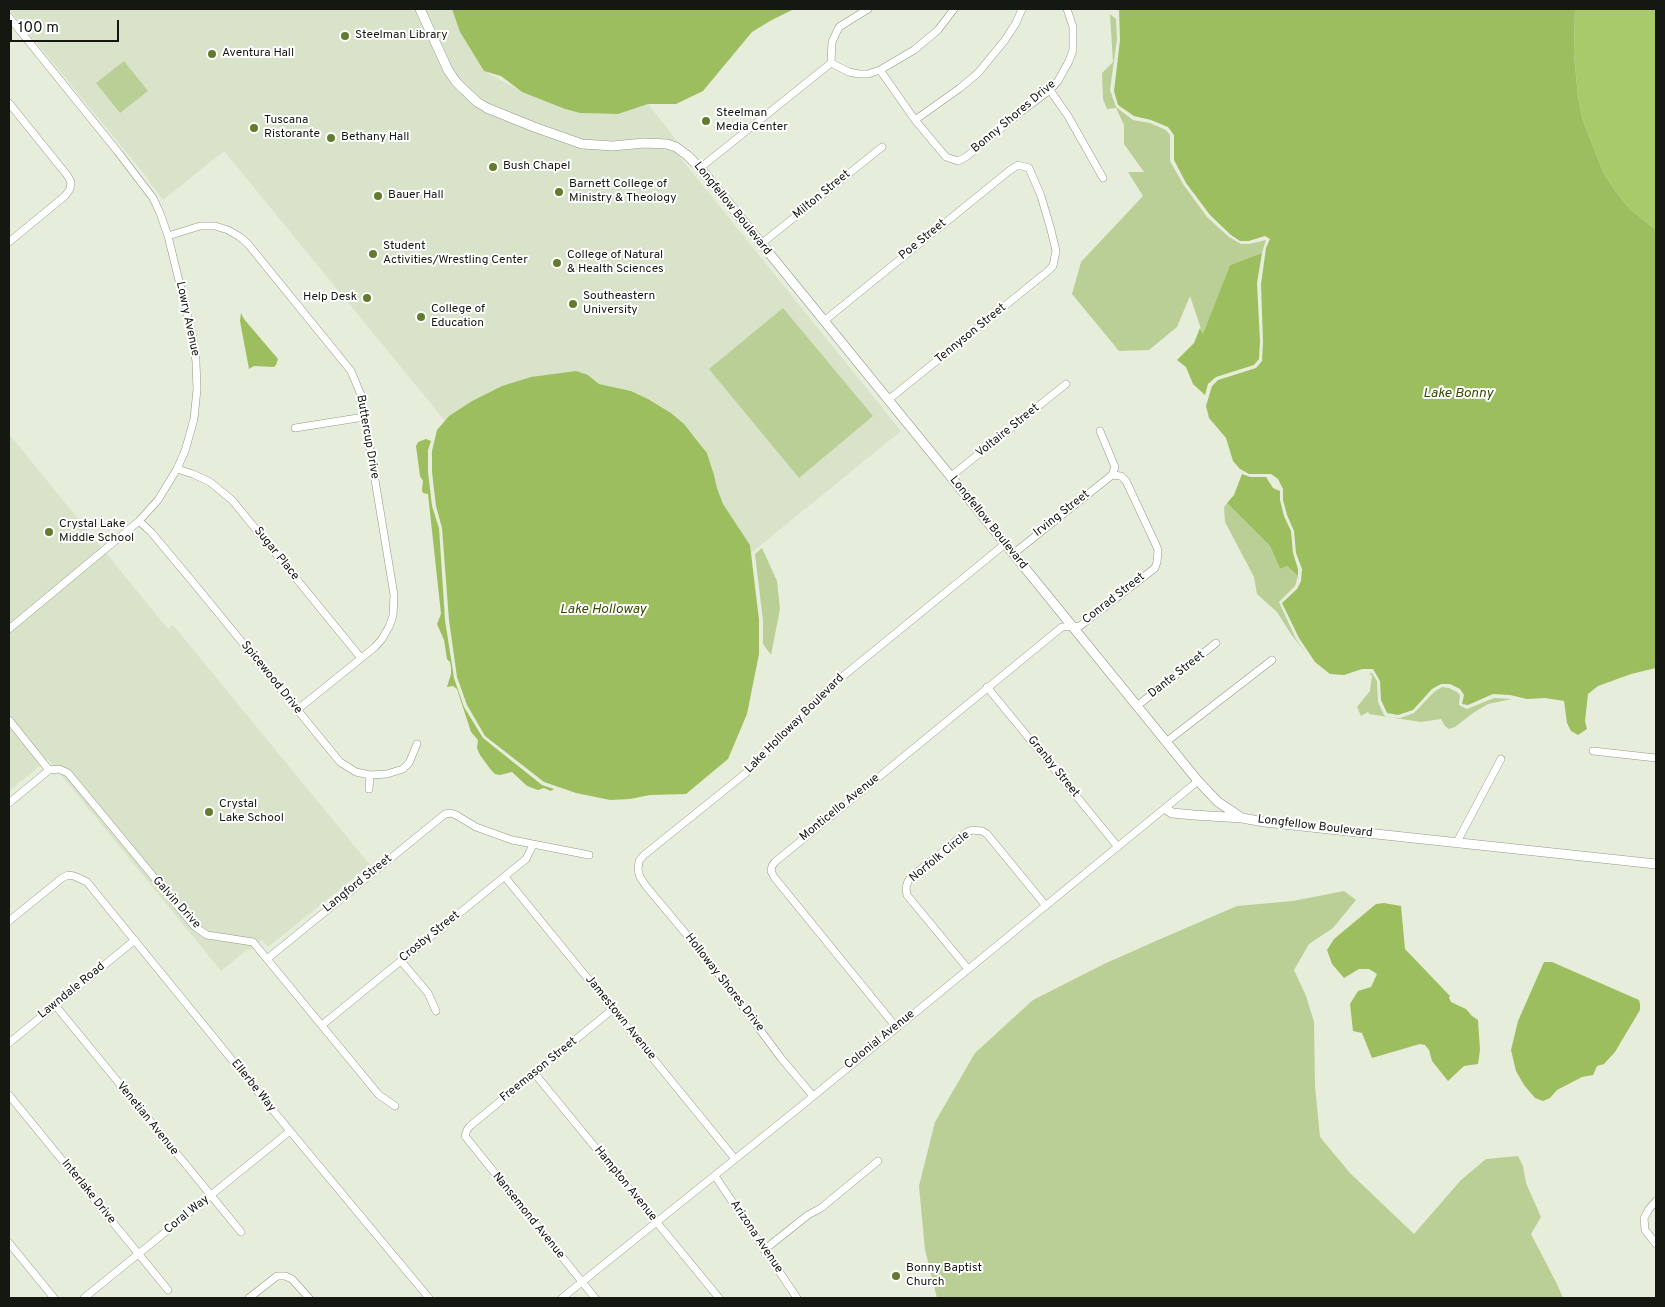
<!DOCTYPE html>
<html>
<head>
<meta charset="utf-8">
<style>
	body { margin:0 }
	#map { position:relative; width:1665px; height:1307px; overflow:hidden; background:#e6eedb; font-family:Overpass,sans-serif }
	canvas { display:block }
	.frame { position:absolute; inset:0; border:10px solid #151811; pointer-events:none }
	.scale { position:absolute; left:10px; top:20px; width:109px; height:22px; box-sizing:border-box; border:2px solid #151811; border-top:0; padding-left:6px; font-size:15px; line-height:18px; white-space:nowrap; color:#151811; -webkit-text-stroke:4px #fff; paint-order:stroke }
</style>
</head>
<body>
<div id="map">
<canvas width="1665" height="1307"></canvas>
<div class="frame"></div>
<div class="scale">100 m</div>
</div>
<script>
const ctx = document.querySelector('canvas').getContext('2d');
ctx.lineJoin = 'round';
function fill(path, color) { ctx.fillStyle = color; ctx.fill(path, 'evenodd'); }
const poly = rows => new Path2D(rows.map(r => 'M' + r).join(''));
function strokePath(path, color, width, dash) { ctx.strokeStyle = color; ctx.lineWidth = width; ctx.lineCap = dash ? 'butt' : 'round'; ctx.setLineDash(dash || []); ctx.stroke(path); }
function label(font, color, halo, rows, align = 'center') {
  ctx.font = font + ' Overpass,sans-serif'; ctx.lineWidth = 4; ctx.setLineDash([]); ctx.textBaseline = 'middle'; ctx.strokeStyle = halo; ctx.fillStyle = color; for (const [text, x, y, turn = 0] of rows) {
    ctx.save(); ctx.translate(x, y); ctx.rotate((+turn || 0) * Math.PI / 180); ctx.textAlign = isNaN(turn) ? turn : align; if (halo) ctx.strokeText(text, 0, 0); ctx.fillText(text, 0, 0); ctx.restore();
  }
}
fill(poly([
	[9,9,452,9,460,32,484,71,522,92,565,109,580,113,618,114,648,104,678,142,679,156,901,431,751,553,750,545,723,504,717,488,714,475,707,453,695,437,671,413,648,399,631,391,599,384,588,375,502,386,472,401,449,416,445,421,224,151,163,200,148,180,148,179],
	[9,434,168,629,173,625,370,865,268,947,262,940,250,950,248,949,221,971,48,759,9,791]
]), '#d9e3ca');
fill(poly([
	[1110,14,1116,19,1117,39,1110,90,1116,107,1133,120,1150,123,1166,130,1170,135,1170,161,1183,184,1207,217,1229,237,1241,244,1249,244,1266,240,1262,253,1230,265,1203,335,1190,296,1177,327,1149,350,1119,351,1072,294,1081,262,1143,196,1128,172,1144,172,1124,144,1124,125,1116,108,1107,109,1103,99,1102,73,1113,62],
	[124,61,148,91,120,113,96,83],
	[783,308,873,416,799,478,709,369],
	[1227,503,1270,546,1280,569,1287,566,1298,576,1295,586,1279,602,1296,639,1307,655,1291,634,1277,612,1257,594,1254,577,1225,522,1224,507],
	[762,548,777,581,780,609,771,655,763,644,763,621,755,554],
	[1371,673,1372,673,1377,681,1378,702,1384,715,1387,717,1400,718,1414,713,1434,692,1442,687,1449,688,1457,692,1460,695,1459,705,1467,709,1494,698,1512,699,1488,704,1473,713,1455,727,1449,729,1445,726,1441,719,1421,722,1369,714,1368,712,1361,716,1357,707,1370,691,1372,675,1369,674],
	[1344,891,1356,900,1333,928,1309,944,1294,970,1306,996,1314,1022,1315,1086,1320,1137,1350,1173,1414,1234,1461,1180,1486,1159,1518,1156,1523,1166,1526,1183,1541,1217,1531,1234,1557,1284,1563,1298,937,1298,925,1250,919,1186,935,1122,975,1053,1033,1000,1104,964,1165,937,1237,906,1293,901]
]), '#bacf96');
fill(poly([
	[1575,9,1656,9,1656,230,1630,209,1616,192,1604,174,1582,118,1578,96,1574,54]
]), '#a8ca69');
fill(poly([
	[452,9,794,9,770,21,752,32,703,91,676,104,648,104,618,114,580,113,565,109,522,92,501,76,484,71,460,32],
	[1119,9,1575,9,1574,54,1578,96,1582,118,1604,174,1616,192,1630,209,1656,230,1656,668,1631,674,1598,686,1588,694,1585,721,1587,729,1578,735,1571,731,1567,723,1564,701,1545,698,1527,699,1510,695,1493,694,1468,705,1462,704,1464,695,1460,689,1450,684,1441,684,1432,689,1413,710,1398,715,1387,713,1381,700,1380,681,1373,669,1362,669,1344,675,1330,674,1315,662,1299,638,1282,603,1297,589,1301,581,1302,569,1296,553,1294,531,1287,515,1283,500,1283,489,1278,479,1271,474,1249,474,1240,469,1233,461,1226,438,1209,418,1206,406,1212,386,1218,380,1256,368,1262,361,1263,342,1261,284,1266,248,1270,239,1265,236,1249,241,1240,241,1231,235,1210,215,1186,183,1174,160,1174,135,1168,127,1151,120,1134,116,1118,105,1114,91,1120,40],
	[1262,253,1257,283,1260,341,1259,359,1254,365,1216,377,1208,384,1205,395,1193,384,1186,367,1177,360,1194,343,1200,328,1203,334,1230,265],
	[241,313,244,319,278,359,276,365,274,367,254,366,249,369,240,321],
	[576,371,588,375,599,384,631,391,648,399,671,413,684,424,707,453,714,475,717,488,723,504,750,545,759,620,759,654,747,714,728,759,686,794,650,795,630,799,610,800,576,793,544,782,485,736,467,705,457,677,449,620,442,528,436,506,432,472,432,451,437,430,449,416,472,401,502,386,531,377],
	[426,439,431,441,428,450,428,472,432,506,439,528,445,620,454,678,464,707,483,738,542,785,554,789,551,791,544,788,538,790,527,786,512,772,500,775,495,774,491,770,480,755,477,748,478,740,471,732,457,689,453,686,447,687,451,674,451,668,450,662,447,659,444,640,437,624,441,614,428,494,423,493,422,490,423,481,420,476,416,446,418,442],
	[1242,474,1250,477,1266,477,1273,488,1280,491,1280,500,1284,516,1291,531,1293,553,1298,569,1298,576,1287,566,1280,569,1270,546,1227,503,1234,495],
	[1384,903,1401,906,1405,949,1450,996,1449,998,1451,1002,1466,1009,1472,1016,1478,1020,1480,1050,1478,1064,1464,1066,1448,1081,1432,1061,1429,1050,1425,1045,1420,1044,1413,1046,1372,1058,1362,1033,1353,1031,1350,1004,1358,991,1371,987,1377,974,1369,969,1359,969,1344,978,1332,964,1327,950,1334,939,1376,904],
	[1544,962,1552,962,1639,1000,1640,1004,1640,1010,1615,1052,1604,1064,1597,1066,1593,1075,1582,1077,1557,1090,1550,1098,1543,1101,1535,1098,1524,1085,1516,1071,1511,1050,1518,1021]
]), '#9dbe5e');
const minor = poly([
	[9,17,118,152,153,198,160,213,168,236,193,338,196,362,197,389,194,419,185,451,177,469,158,500,139,521,9,629],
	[831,63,849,72,859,74,868,74,880,70,914,50,925,41,938,30,954,9],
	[880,70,915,120,946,157,958,161,966,157,1022,111,1050,90,1058,81,1069,61,1073,50,1073,27,1067,9],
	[1050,90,1068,116,1103,178],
	[9,103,67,175,71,182,70,189,65,196,9,242],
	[915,120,960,88,978,73,1005,40,1016,23,1022,9],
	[700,168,831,63,832,42,839,27,868,9],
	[168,236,200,226,215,226,228,230,240,237,248,244,351,371,361,395,394,595,393,616,389,627,382,639,375,647,297,710],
	[761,244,882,147],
	[824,321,1009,171,1018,165,1029,168,1041,196,1051,230,1056,251,1053,266,1048,271,888,400],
	[295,428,364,417],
	[1100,431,1115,467,1112,475],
	[177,469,193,474,210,482,232,500,361,658],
	[950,477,1066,384],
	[139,521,151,532,192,581,340,762,356,772,370,775,387,774,403,769,409,763,417,744],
	[1013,554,1112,475],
	[987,687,1118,847],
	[1137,706,1216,643],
	[9,720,49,770],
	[1166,742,1272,660],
	[1593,751,1656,758],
	[49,770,59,769,68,773,195,927,207,935,253,942,379,1095,395,1106],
	[369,789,370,775],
	[9,803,49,770],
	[1457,842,1501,759],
	[505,877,735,1159],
	[9,921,62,878,68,875,74,876,87,882,290,1131,429,1298],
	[267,959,445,814,451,813,456,815,476,827,512,840,589,855],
	[401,961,428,993,436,1011],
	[968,969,907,895,906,888,908,881,912,876,967,832,972,830,982,831,987,834,1046,906],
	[55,1005,241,1232],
	[322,1025,526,859,533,845],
	[896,1027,774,877,771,871,772,866,775,862,1062,627,1080,626,1155,568,1157,562,1158,550,1156,545,1126,481,1121,476,1112,475],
	[9,1043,135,940],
	[535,1074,719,1298],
	[9,1095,168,1290],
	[813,1096,781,1058,711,964,646,886,640,877,638,870,639,861,644,855,746,773,826,690,1005,544],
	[715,1176,797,1298],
	[1656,1201,1649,1209,1644,1218,1645,1230,1656,1244],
	[9,1243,54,1298],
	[764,1250,808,1215,821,1208,878,1161],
	[84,1298,290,1131],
	[249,1298,277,1276,285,1276,292,1279,309,1298],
	[562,1298,800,1107,1198,781],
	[595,1298,465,1136,467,1130,470,1126,613,1009]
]);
const tertiary = poly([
	[420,9,448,70,456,82,477,102,487,108,534,127,582,144,613,146,644,143,667,144,676,147,688,156,700,168,1198,781,1218,802,1242,818,1264,822,1656,864],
	[1166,809,1172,813,1194,815,1242,818]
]);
strokePath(minor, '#929988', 8);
strokePath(tertiary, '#929988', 10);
strokePath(minor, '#fff', 7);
strokePath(tertiary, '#fff', 9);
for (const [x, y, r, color] of [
	[345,36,5,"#627b2d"],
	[212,54,5,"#627b2d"],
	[706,121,5,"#627b2d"],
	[254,128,5,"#627b2d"],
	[331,138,5,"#627b2d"],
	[493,167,5,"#627b2d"],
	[559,192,5,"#627b2d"],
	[378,196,5,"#627b2d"],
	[373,254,5,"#627b2d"],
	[557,263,5,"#627b2d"],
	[367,298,5,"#627b2d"],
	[573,304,5,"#627b2d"],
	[421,317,5,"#627b2d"],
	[49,532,5,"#627b2d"],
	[209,812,5,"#627b2d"],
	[896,1276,5,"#627b2d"]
]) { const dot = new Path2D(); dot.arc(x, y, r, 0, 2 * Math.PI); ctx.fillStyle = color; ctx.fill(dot); strokePath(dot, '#fff', 2); }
label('12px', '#151811', '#fff', [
	["Steelman Library",355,36],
	["Aventura Hall",222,54],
	["Steelman",716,114],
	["Media Center",716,128],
	["Tuscana",264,121],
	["Ristorante",264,135],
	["Bethany Hall",341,138],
	["Bush Chapel",503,167],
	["Barnett College of",569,185],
	["Ministry & Theology",569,199],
	["Bauer Hall",388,196],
	["Student",383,247],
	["Activities/Wrestling Center",383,261],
	["College of Natural",567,256],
	["& Health Sciences",567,270],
	["Southeastern",583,297],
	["University",583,311],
	["Help Desk",357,298,"right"],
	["College of",431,310],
	["Education",431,324],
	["Crystal Lake",59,525],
	["Middle School",59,539],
	["Crystal",219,805],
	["Lake School",219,819],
	["Bonny Baptist",906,1269],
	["Church",906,1283]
], 'left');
label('12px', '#151811', '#fff', [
	["Bonny Shores Drive",1014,117,-40],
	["Milton Street",822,195,-39],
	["Longfellow Boulevard",732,209,51],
	["Poe Street",923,240,-39],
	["Lowry Avenue",187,319,78],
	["Tennyson Street",971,334,-39],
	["Voltaire Street",1008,431,-39],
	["Buttercup Drive",367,437,80],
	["Irving Street",1062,514,-38],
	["Longfellow Boulevard",988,523,51],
	["Sugar Place",276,554,51],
	["Conrad Street",1114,599,-38],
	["Dante Street",1177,675,-38],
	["Spicewood Drive",271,678,51],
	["Lake Holloway Boulevard",795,724,-45],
	["Granby Street",1053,767,51],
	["Monticello Avenue",840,808,-39],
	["Longfellow Boulevard",1315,827,7],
	["Norfolk Circle",940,857,-39],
	["Langford Street",358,884,-39],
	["Galvin Drive",176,903,48],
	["Crosby Street",430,937,-39],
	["Holloway Shores Drive",724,983,52],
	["Lawndale Road",72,991,-39],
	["Jamestown Avenue",620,1018,51],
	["Colonial Avenue",880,1040,-39],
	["Freemason Street",539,1070,-39],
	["Ellerbe Way",253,1086,51],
	["Venetian Avenue",147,1119,51],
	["Hampton Avenue",625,1184,51],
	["Interlake Drive",88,1192,51],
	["Coral Way",187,1215,-39],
	["Nansemond Avenue",528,1216,51],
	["Arizona Avenue",756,1237,56]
]);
label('italic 14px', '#394d03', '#fff', [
	["Lake Bonny",1458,394],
	["Lake Holloway",603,610]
]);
</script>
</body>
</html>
